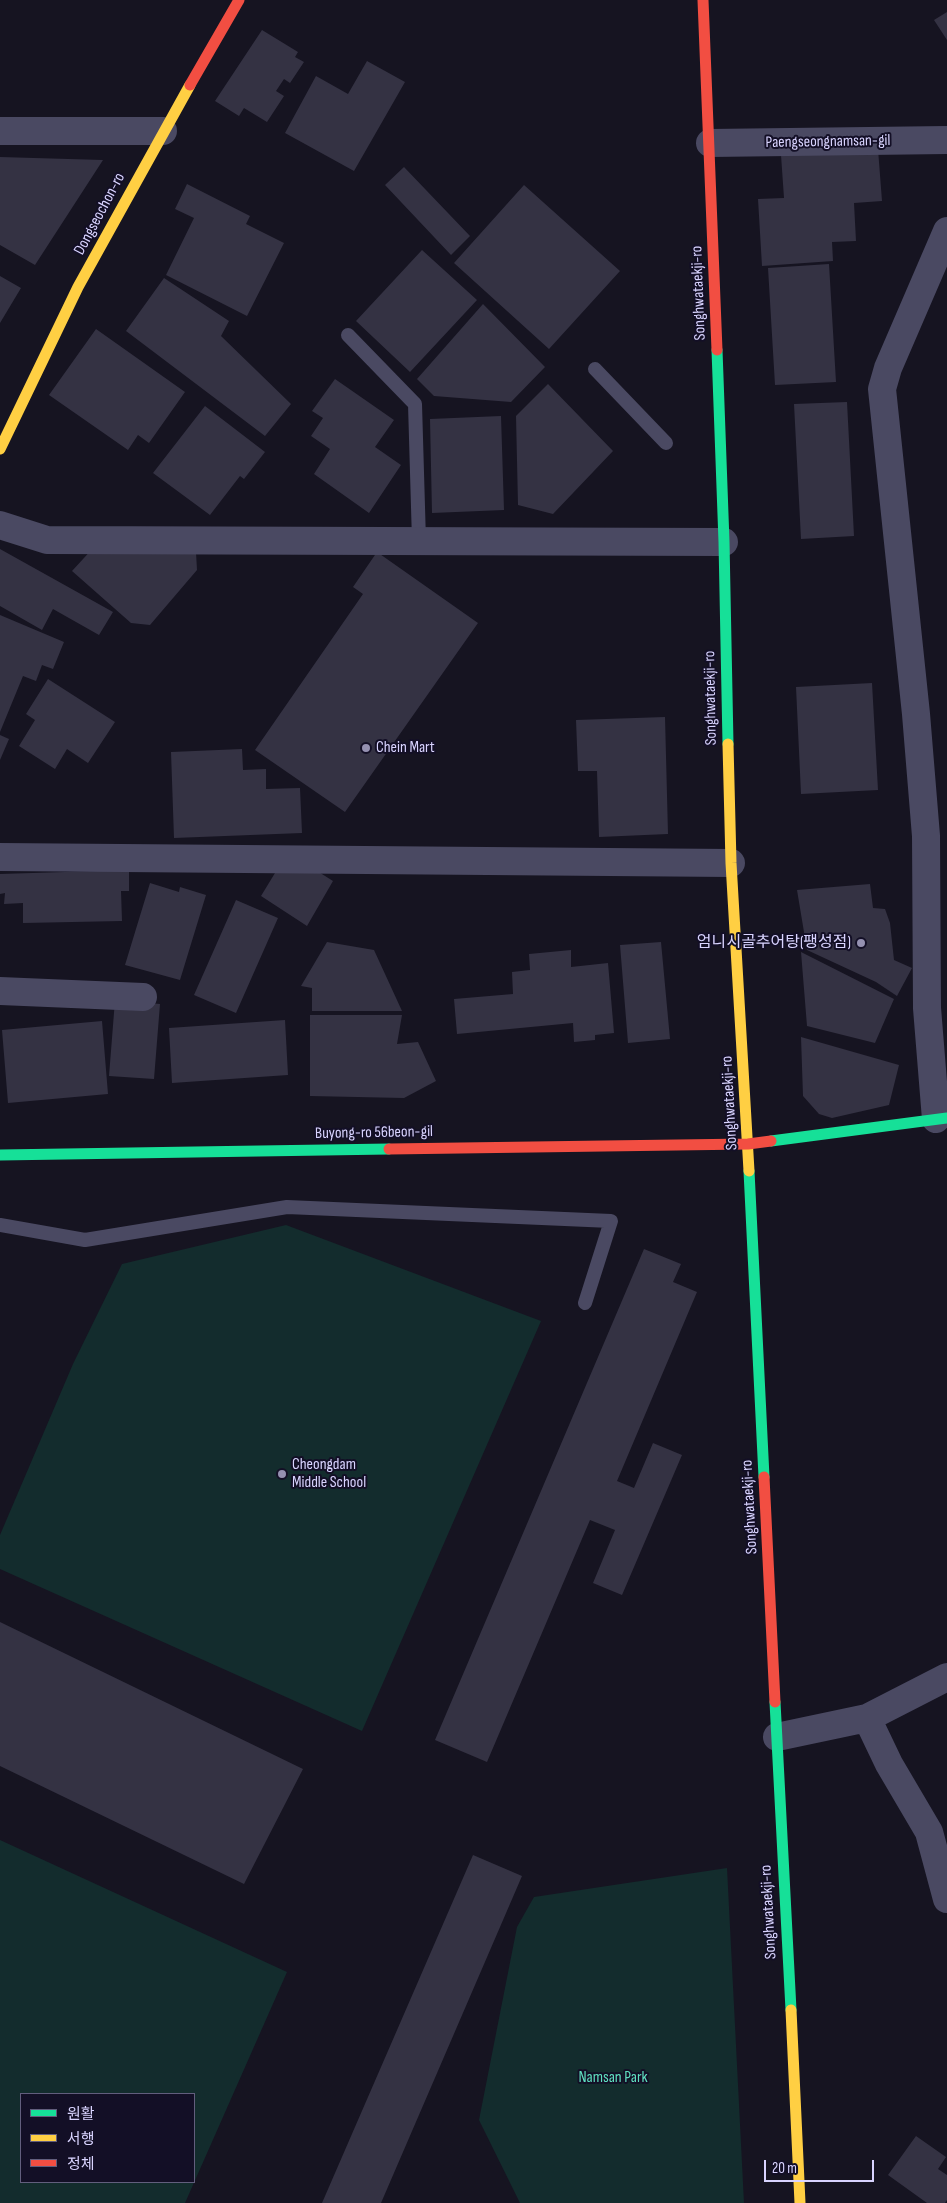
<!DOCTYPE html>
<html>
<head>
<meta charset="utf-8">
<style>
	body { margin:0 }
	#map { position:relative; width:947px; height:2203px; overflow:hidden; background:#161421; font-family:"Sofia Sans Condensed","Noto Sans KR",sans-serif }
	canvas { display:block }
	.legend { position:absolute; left:20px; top:2093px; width:175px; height:90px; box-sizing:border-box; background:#130f26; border:1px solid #625e7d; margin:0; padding:6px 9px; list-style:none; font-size:15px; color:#d9d4ff }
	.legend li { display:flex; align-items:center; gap:10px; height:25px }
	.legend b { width:25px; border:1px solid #625e7d }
	.scale { position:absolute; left:764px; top:2160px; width:110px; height:22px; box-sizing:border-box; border:2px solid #d9d4ff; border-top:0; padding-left:6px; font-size:15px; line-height:18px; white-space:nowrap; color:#d9d4ff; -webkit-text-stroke:4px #130f26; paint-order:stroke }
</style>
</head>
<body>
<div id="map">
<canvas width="947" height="2203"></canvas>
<ul class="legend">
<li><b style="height:6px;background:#16e098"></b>원활</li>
<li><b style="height:6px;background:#ffcf43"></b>서행</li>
<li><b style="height:6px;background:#f24e42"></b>정체</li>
</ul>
<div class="scale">20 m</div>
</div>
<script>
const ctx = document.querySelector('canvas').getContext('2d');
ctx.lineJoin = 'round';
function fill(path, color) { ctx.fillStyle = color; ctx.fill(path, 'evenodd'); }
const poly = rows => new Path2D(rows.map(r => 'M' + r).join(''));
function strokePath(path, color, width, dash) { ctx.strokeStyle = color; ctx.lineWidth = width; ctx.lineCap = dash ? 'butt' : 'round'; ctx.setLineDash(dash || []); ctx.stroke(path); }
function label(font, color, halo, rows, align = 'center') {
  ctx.font = font + ' "Sofia Sans Condensed","Noto Sans KR",sans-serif'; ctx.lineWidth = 4; ctx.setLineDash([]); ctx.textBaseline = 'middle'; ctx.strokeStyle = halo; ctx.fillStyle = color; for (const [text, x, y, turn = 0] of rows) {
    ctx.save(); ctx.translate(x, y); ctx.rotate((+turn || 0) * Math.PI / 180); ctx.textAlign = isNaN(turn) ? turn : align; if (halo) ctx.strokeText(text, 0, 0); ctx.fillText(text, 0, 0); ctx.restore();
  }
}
fill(poly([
	[286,1225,541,1321,362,1731,0,1569,0,1535,73,1364,122,1264],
	[0,1840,287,1972,185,2203,0,2203],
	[21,2094,194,2094,194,2182,21,2182],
	[727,1868,744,2203,520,2203,479,2120,517,1927,534,1897]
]), '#132c2d');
fill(poly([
	[947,12,947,40,934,20],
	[262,30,298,52,295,57,304,62,290,83,284,79,276,91,284,96,267,122,244,108,239,116,215,101],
	[367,61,405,82,354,171,285,133,316,76,348,94],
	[878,149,882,201,854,203,856,241,832,242,833,261,762,266,758,199,784,198,781,155],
	[0,157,103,160,35,265,0,245],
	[404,167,470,236,451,255,385,185],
	[187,184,250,216,246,224,284,243,247,316,166,275,194,218,175,209],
	[524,185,620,271,549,349,454,263],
	[422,250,477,300,410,372,356,321],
	[829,264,836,382,775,385,768,268],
	[0,276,21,288,0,323],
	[164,278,229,321,221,336,291,404,265,436,126,331],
	[483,304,545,367,511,402,434,396,417,379],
	[96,329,185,392,149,443,138,435,128,450,49,395],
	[335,379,394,420,375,447,401,465,369,513,314,474,330,449,311,436,323,418,312,411],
	[548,384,613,451,553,514,518,505,516,416],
	[847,402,854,536,801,539,794,404],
	[205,406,265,452,244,479,240,476,210,515,153,473],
	[501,416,504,510,432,513,430,419],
	[95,546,196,552,197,570,150,625,131,623,72,571],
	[0,549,113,612,99,635,53,609,42,630,0,606],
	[377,552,478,623,345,812,255,750,363,594,353,587],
	[0,615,64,642,53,669,42,665,36,681,23,676,0,732],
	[48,679,115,722,88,763,67,749,55,769,19,746,35,720,26,714],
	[872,683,878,790,801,794,796,687],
	[665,717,668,834,599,837,597,771,578,771,576,720],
	[0,735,9,739,0,760],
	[242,749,243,770,266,769,266,789,300,788,302,833,174,838,171,752],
	[314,869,333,881,307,926,261,896,275,873],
	[129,870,129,891,121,891,122,921,23,923,23,903,4,904,5,893,0,894,0,874],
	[150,883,179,892,180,887,206,895,180,980,125,965],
	[870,884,873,908,885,909,890,923,894,960,912,968,897,996,876,982,807,950,797,890],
	[236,900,278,918,236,1013,194,995],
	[327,942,374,950,402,1011,312,1011,312,988,301,986],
	[661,942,670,1039,628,1043,620,945],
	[571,950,571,967,608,963,614,1033,595,1035,595,1040,574,1042,573,1023,457,1034,454,999,513,994,512,972,530,970,529,954],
	[801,952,894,999,875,1043,807,1026],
	[115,1000,160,1004,154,1079,109,1076],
	[310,1015,402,1015,397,1044,418,1042,436,1081,404,1098,310,1096],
	[285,1020,288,1075,172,1083,169,1028],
	[102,1021,108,1094,8,1103,2,1030],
	[801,1037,899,1065,889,1105,832,1118,819,1114,803,1096],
	[644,1249,681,1264,673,1282,697,1292,617,1481,634,1488,653,1443,682,1455,622,1595,593,1583,615,1530,590,1520,487,1762,435,1740],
	[0,1622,303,1769,244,1884,0,1766],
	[473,1855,522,1876,381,2203,322,2203],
	[916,2136,946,2157,938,2169,947,2175,947,2200,945,2203,927,2203,888,2175]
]), '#343243');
strokePath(poly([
	[348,335,415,404,419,541],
	[595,369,666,443],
	[0,1225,85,1240,287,1207,611,1221,585,1303]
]), '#4a4962', 14);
strokePath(poly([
	[0,131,163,131],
	[710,143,947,140],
	[0,525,47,540,724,542],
	[0,857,731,863],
	[0,991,143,997],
	[936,1119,927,1008,926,836,916,714,882,389,888,368,947,231],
	[867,1718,889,1764,929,1832,947,1899],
	[777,1737,867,1718,947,1677]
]), '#4a4962', 28);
strokePath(poly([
	[717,350,724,542,728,744],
	[771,1141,947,1118],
	[0,1155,389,1149],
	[749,1171,764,1477],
	[775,1702,791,2010]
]), '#16e098', 11);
strokePath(poly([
	[0,449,78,287,190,85],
	[728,744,731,863,749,1171],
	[791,2010,800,2203]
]), '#ffcf43', 11);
strokePath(poly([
	[703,0,717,350],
	[190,85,239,0],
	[389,1149,748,1144,771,1141],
	[764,1477,775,1702]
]), '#f24e42', 11);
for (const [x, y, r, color] of [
	[366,748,5,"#9591b1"],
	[861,943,5,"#9591b1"],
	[282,1474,5,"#9591b1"]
]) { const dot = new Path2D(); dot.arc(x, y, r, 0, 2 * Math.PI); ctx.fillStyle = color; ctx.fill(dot); strokePath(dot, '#130f26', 2); }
label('16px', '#d9d4ff', '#130f26', [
	["Paengseongnamsan-gil",828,142,-1],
	["Dongseochon-ro",100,214,-62],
	["Songhwataekji-ro",699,293,-92],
	["Songhwataekji-ro",711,698,-91],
	["Songhwataekji-ro",730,1103,-93],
	["Buyong-ro 56beon-gil",374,1133,-1],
	["Songhwataekji-ro",750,1507,-93],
	["Songhwataekji-ro",769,1912,-93]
]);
label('16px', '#d9d4ff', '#130f26', [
	["Chein Mart",376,748],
	["엄니시골추어탕(팽성점)",851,943,"right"],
	["Cheongdam",292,1465],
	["Middle School",292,1483]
], 'left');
label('16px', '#5fe0c0', '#130f26', [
	["Namsan Park",613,2078]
]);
</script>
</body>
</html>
